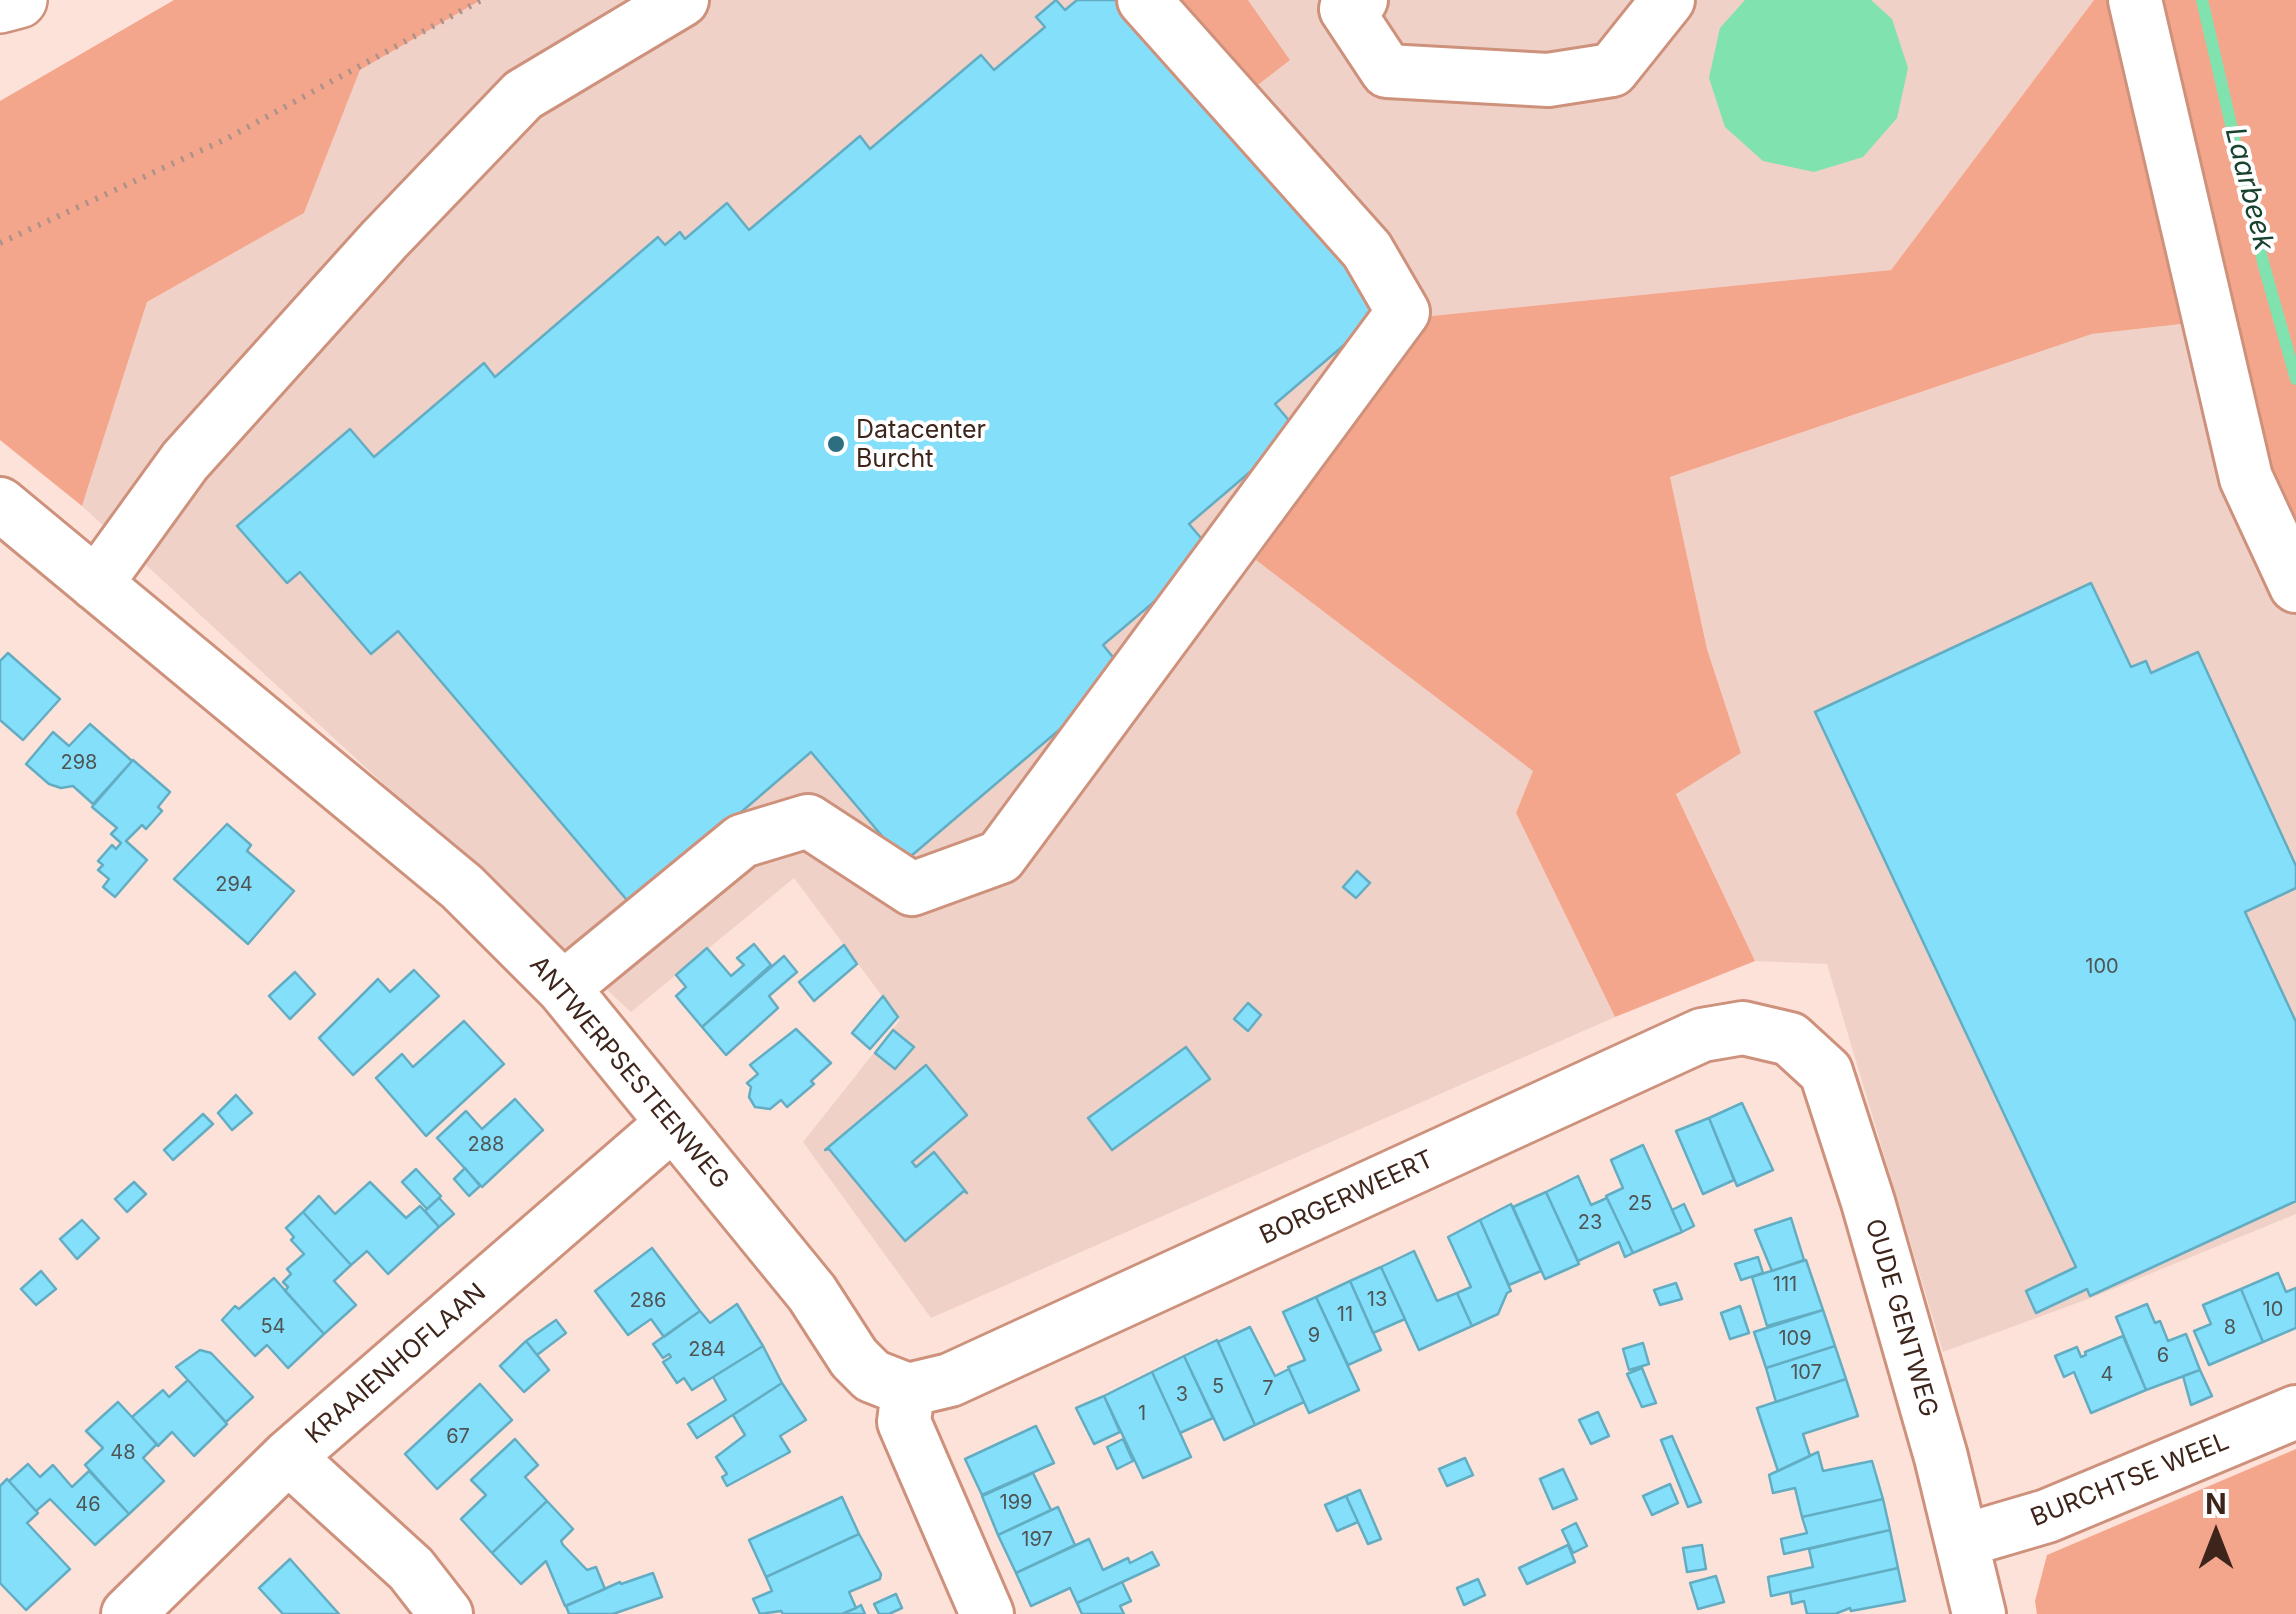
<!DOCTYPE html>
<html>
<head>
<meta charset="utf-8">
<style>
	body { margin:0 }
	#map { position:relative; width:2296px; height:1614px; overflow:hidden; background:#fde2d9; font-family:Inter,sans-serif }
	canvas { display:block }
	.north { position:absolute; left:2166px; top:1484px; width:100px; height:100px; -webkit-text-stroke:8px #fff; paint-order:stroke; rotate:0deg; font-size:28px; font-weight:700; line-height:40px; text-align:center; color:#3d251c }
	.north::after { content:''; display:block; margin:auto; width:35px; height:45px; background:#3d251c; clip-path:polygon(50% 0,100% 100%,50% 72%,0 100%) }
</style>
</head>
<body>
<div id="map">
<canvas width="2296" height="1614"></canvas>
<div class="north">N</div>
</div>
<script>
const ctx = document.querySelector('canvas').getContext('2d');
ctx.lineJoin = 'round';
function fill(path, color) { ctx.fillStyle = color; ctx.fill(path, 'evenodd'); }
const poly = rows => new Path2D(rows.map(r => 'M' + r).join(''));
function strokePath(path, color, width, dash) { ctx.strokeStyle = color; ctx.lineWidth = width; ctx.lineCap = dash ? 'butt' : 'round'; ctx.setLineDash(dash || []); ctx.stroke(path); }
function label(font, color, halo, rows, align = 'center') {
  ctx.font = font + ' Inter,sans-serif'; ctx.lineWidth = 8; ctx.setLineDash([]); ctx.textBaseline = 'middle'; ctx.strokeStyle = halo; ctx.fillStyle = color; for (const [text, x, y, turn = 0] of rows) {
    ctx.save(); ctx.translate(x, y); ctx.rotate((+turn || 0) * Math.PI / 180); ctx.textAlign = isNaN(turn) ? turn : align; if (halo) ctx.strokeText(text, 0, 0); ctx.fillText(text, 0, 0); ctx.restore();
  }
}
fill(poly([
	[481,0,1167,0,1290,60,1248,0,2094,0,1891,270,1431,316,1257,560,1534,771,1516,813,1615,1017,931,1318,803,1142,900,1020,794,878,631,1012,82,506,147,302,304,213,360,70],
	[2226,319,2296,544,2296,1214,2091,1298,1943,1352,1827,964,1755,961,1676,793,1741,753,1707,649,1670,477,2092,334]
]), '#efd1c7');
fill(poly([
	[174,0,481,0,360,70,304,213,147,302,82,506,0,440,0,101],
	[1167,0,1248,0,1290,60,1246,94],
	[2094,0,2296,0,2296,544,2263,474,2226,319,2092,334,1670,477,1707,649,1741,753,1676,794,1755,961,1615,1017,1516,813,1533,771,1256,560,1431,316,1891,270],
	[2296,1449,2296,1614,2037,1614,2035,1601,2047,1555]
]), '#f4a68c');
fill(poly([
	[1745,0,1871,0,1892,19,1908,68,1897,118,1863,157,1814,172,1763,161,1725,127,1709,78,1720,28]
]), '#80e2af');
strokePath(poly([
	[2202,0,2264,266,2296,379]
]), '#80e2af', 12);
const building = poly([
	[1056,0,1065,10,1077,0,1122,0,1385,310,1275,404,1298,431,1189,524,1213,552,1103,645,1126,673,904,862,811,752,632,906,398,631,371,654,300,572,287,583,237,526,350,429,374,457,484,363,495,377,658,237,665,245,680,232,685,239,727,203,749,230,860,136,870,149,981,55,994,70,1045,27,1036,17,1056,0],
	[2091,583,2131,667,2146,661,2151,673,2198,652,2296,866,2296,888,2245,912,2296,1022,2296,1201,2090,1296,2087,1289,2036,1313,2026,1291,2076,1267,1815,712,2091,583],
	[8,653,60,699,23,740,0,720,0,661,8,653],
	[90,724,132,761,93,804,73,786,61,788,49,784,26,764,53,732,69,746,90,724],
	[133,760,170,792,158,807,162,811,146,829,142,825,126,841,147,860,115,897,103,887,109,879,98,870,103,865,98,861,112,845,116,849,121,843,111,834,117,828,92,807,133,760],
	[227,824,251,845,247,851,294,891,248,944,174,879,227,824],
	[1357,871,1370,883,1356,898,1343,887,1357,871],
	[754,944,771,965,702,1027,676,996,686,987,676,975,707,948,731,976,744,965,737,958,754,944],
	[844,945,857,964,814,1001,799,982,844,945],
	[784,956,797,972,769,996,778,1008,726,1055,702,1027,784,956],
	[414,970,439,996,353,1075,319,1038,378,979,390,992,414,970],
	[295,972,315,994,290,1019,269,996,295,972],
	[883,996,898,1017,870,1049,852,1033,883,996],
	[1248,1003,1261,1015,1248,1031,1234,1019,1248,1003],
	[464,1021,504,1064,426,1136,376,1078,402,1054,413,1067,464,1021],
	[796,1029,831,1063,811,1081,814,1084,787,1107,781,1100,770,1109,755,1107,749,1097,751,1087,747,1083,758,1074,750,1065,796,1029],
	[893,1030,914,1047,895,1069,875,1053,893,1030],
	[1186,1047,1210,1079,1112,1150,1088,1118,1186,1047],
	[926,1065,967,1115,912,1162,916,1167,934,1152,967,1193,964,1191,905,1241,829,1149,825,1150,926,1065],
	[236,1095,252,1113,232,1130,218,1113,236,1095],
	[515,1099,543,1130,482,1187,437,1138,466,1111,482,1129,515,1099],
	[1742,1103,1773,1170,1737,1186,1709,1118,1742,1103],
	[203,1114,213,1124,173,1160,164,1150,203,1114],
	[1709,1118,1734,1180,1703,1194,1676,1131,1709,1118],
	[1643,1145,1682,1232,1633,1253,1606,1196,1623,1188,1611,1160,1643,1145],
	[465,1168,480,1186,469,1196,454,1179,465,1168],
	[416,1169,441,1196,427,1209,402,1182,416,1169],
	[1578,1176,1591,1205,1607,1198,1633,1253,1625,1257,1619,1242,1578,1261,1546,1192,1578,1176],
	[134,1182,146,1194,127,1212,115,1199,134,1182],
	[370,1182,406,1218,420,1206,439,1227,388,1274,367,1251,351,1265,303,1212,319,1196,335,1214,370,1182],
	[1546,1192,1579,1264,1545,1279,1513,1207,1546,1192],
	[439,1198,454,1214,439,1227,425,1211,439,1198],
	[1511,1204,1541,1271,1509,1285,1480,1220,1511,1204],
	[1684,1204,1694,1226,1682,1232,1672,1210,1684,1204],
	[303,1212,351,1265,334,1281,356,1305,324,1334,285,1291,288,1287,283,1282,291,1274,287,1269,304,1254,291,1240,294,1237,286,1228,303,1212],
	[1791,1218,1804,1260,1772,1271,1755,1230,1791,1218],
	[82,1220,99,1238,77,1259,60,1239,82,1220],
	[1480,1220,1511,1291,1507,1293,1498,1314,1472,1326,1457,1293,1471,1287,1448,1237,1480,1220],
	[652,1248,700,1311,664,1337,651,1319,628,1335,595,1291,652,1248],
	[1414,1251,1437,1301,1457,1293,1472,1326,1419,1350,1381,1267,1414,1251],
	[1758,1257,1763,1273,1741,1280,1735,1264,1758,1257],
	[1806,1260,1823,1310,1767,1326,1752,1277,1806,1260],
	[1381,1267,1405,1319,1373,1333,1350,1281,1381,1267],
	[41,1271,56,1289,36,1305,21,1289,41,1271],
	[2278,1273,2286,1292,2296,1288,2296,1328,2263,1342,2241,1289,2278,1273],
	[274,1278,324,1334,288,1368,267,1345,255,1356,222,1320,235,1306,239,1309,274,1278],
	[1350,1281,1381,1350,1348,1365,1316,1297,1350,1281],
	[1676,1283,1682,1299,1660,1305,1654,1290,1676,1283],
	[2241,1289,2263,1342,2209,1365,2194,1331,2211,1324,2203,1305,2241,1289],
	[1316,1297,1359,1390,1309,1413,1288,1367,1305,1360,1283,1312,1316,1297],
	[737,1304,763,1346,692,1390,684,1378,677,1383,663,1362,671,1357,669,1354,663,1358,653,1344,700,1311,710,1323,737,1304],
	[2147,1304,2155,1323,2160,1321,2168,1341,2186,1334,2200,1370,2146,1390,2116,1317,2147,1304],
	[1740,1306,1749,1333,1730,1339,1721,1313,1740,1306],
	[1823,1310,1835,1346,1766,1368,1754,1332,1823,1310],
	[556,1320,566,1333,537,1355,526,1341,556,1320],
	[1250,1327,1275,1376,1289,1369,1304,1402,1255,1425,1218,1342,1250,1327],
	[2123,1336,2146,1390,2091,1413,2074,1372,2064,1377,2055,1356,2077,1347,2081,1357,2086,1355,2085,1352,2123,1336],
	[1217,1340,1255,1425,1224,1440,1184,1356,1217,1340],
	[526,1341,549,1370,524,1392,500,1366,526,1341],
	[1643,1343,1649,1364,1629,1370,1623,1349,1643,1343],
	[763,1346,782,1383,697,1438,688,1424,726,1400,713,1377,763,1346],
	[1835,1346,1846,1379,1776,1402,1766,1368,1835,1346],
	[200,1350,211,1353,253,1397,226,1422,176,1367,200,1350],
	[1184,1356,1213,1418,1180,1433,1152,1372,1184,1356],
	[1642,1368,1656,1403,1642,1407,1627,1374,1642,1368],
	[2200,1370,2212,1396,2191,1405,2183,1376,2200,1370],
	[1152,1372,1191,1457,1143,1478,1104,1396,1152,1372],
	[1846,1379,1858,1416,1803,1434,1810,1456,1778,1471,1757,1408,1846,1379],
	[188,1380,227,1424,194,1456,172,1432,158,1446,132,1417,163,1390,169,1397,188,1380],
	[782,1383,806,1420,780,1436,790,1452,727,1486,722,1477,727,1474,716,1457,745,1435,733,1415,782,1383],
	[480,1384,512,1420,437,1489,405,1454,480,1384],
	[1104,1396,1120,1432,1094,1444,1076,1408,1104,1396],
	[118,1402,157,1444,143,1458,164,1481,129,1514,85,1465,103,1448,86,1431,118,1402],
	[1598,1412,1609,1436,1591,1444,1579,1420,1598,1412],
	[1036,1426,1054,1463,982,1495,965,1459,1036,1426],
	[1672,1436,1701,1502,1688,1507,1661,1440,1672,1436],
	[515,1439,538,1465,525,1477,547,1501,492,1553,461,1519,486,1495,471,1480,515,1439],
	[1123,1439,1133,1461,1117,1469,1107,1447,1123,1439],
	[1818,1452,1823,1471,1872,1461,1883,1499,1802,1517,1795,1488,1773,1493,1769,1475,1818,1452],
	[1465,1458,1473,1475,1447,1486,1439,1469,1465,1458],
	[28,1464,40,1477,53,1465,72,1487,89,1471,129,1514,95,1545,50,1499,36,1511,9,1481,28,1464],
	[1563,1469,1577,1499,1553,1509,1540,1479,1563,1469],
	[1033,1473,1051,1510,998,1535,982,1496,1033,1473],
	[7,1479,38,1513,27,1523,70,1569,26,1610,0,1583,0,1486,7,1479],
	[1670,1484,1678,1503,1652,1515,1643,1496,1670,1484],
	[1360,1490,1381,1539,1368,1544,1346,1496,1360,1490],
	[1346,1496,1358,1522,1337,1531,1325,1505,1346,1496],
	[842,1497,859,1534,766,1577,749,1540,842,1497],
	[1883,1499,1890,1530,1784,1554,1781,1539,1807,1533,1802,1517,1883,1499],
	[547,1501,573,1529,561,1541,563,1545,587,1570,596,1567,605,1589,565,1606,546,1561,521,1584,492,1553,547,1501],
	[1058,1507,1075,1545,1016,1573,998,1535,1058,1507],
	[1576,1523,1587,1546,1573,1553,1562,1530,1576,1523],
	[1890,1530,1898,1568,1771,1596,1768,1577,1813,1567,1809,1549,1890,1530],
	[859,1534,881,1574,880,1579,849,1592,856,1608,842,1614,783,1614,781,1611,760,1614,753,1599,772,1591,766,1577,859,1534],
	[1089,1539,1103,1570,1128,1558,1130,1563,1152,1552,1159,1565,1077,1603,1070,1588,1031,1606,1016,1573,1089,1539],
	[1568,1545,1575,1562,1527,1584,1519,1568,1568,1545],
	[1702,1545,1706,1569,1687,1572,1683,1548,1702,1545],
	[290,1559,339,1614,283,1614,259,1588,290,1559],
	[1898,1568,1905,1601,1851,1611,1850,1608,1835,1614,1807,1614,1804,1601,1792,1604,1790,1592,1898,1568],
	[653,1573,662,1597,613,1614,569,1614,566,1606,620,1582,621,1584,653,1573],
	[1716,1576,1724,1602,1698,1609,1690,1583,1716,1576],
	[1478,1579,1485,1595,1464,1605,1457,1588,1478,1579],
	[1122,1582,1131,1601,1120,1606,1124,1614,1082,1614,1077,1603,1122,1582],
	[896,1594,902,1608,889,1614,879,1614,874,1604,896,1594],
	[861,1605,865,1614,842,1614,856,1608,861,1605]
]);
fill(building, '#84dffb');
strokePath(building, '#63adc3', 2.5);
const minor = poly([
	[1361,0,1346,9,1387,71,1548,80,1612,70,1668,0],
	[2135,0,2246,478,2296,586],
	[0,504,462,887,563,988,812,1293,854,1358,872,1376,908,1390],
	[96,584,185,461,384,240,523,95,682,0],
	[563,988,742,841,808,821,912,889,1000,857,1403,312,1367,250,1144,0],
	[908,1390,950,1380,1702,1035,1743,1028,1790,1039,1826,1072,1868,1202,1941,1457,1979,1614],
	[908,1390,904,1422,987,1614],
	[288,1457,411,1569,446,1614],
	[1962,1541,2047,1516,2296,1412],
	[128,1614,288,1457,673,1123]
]);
const highway = poly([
	[0,5,19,0]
]);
strokePath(minor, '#ce917c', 58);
strokePath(highway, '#ce917c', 60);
strokePath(poly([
	[0,243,226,139,481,0]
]), '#ac9289', 6, [2.5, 8]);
strokePath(minor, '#fff', 52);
strokePath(highway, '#fff', 55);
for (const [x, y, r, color] of [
	[836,444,10,"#2d6f81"]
]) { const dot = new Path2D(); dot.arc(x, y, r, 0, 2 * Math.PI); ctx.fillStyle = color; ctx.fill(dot); strokePath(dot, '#fff', 4); }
label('20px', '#4f5454', null, [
	["298",79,763],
	["294",234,885],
	["100",2102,967],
	["288",486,1145],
	["25",1640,1204],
	["23",1590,1223],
	["111",1785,1285],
	["13",1377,1300],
	["286",648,1301],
	["10",2273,1310],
	["11",1345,1315],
	["54",273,1327],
	["8",2230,1328],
	["9",1314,1336],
	["109",1795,1339],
	["284",707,1350],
	["6",2163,1356],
	["107",1806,1373],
	["4",2107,1375],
	["5",1218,1387],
	["7",1268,1389],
	["3",1182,1395],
	["1",1142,1414],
	["67",458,1437],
	["48",123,1453],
	["199",1016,1503],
	["46",88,1505],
	["197",1037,1540]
]);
label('25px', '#3d251c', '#fff', [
	["Datacenter",856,430],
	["Burcht",856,459]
], 'left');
label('25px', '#3d251c', '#fff', [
	["ANTWERPSESTEENWEG",629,1073,50],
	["BORGERWEERT",1347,1198,-25],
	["OUDE GENTWEG",1901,1318,74],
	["KRAAIENHOFLAAN",396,1364,-41],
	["BURCHTSE WEEL",2130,1480,-22]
]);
label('italic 28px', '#19432f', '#fff', [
	["Laarbeek",2249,189,76]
]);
</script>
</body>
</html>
